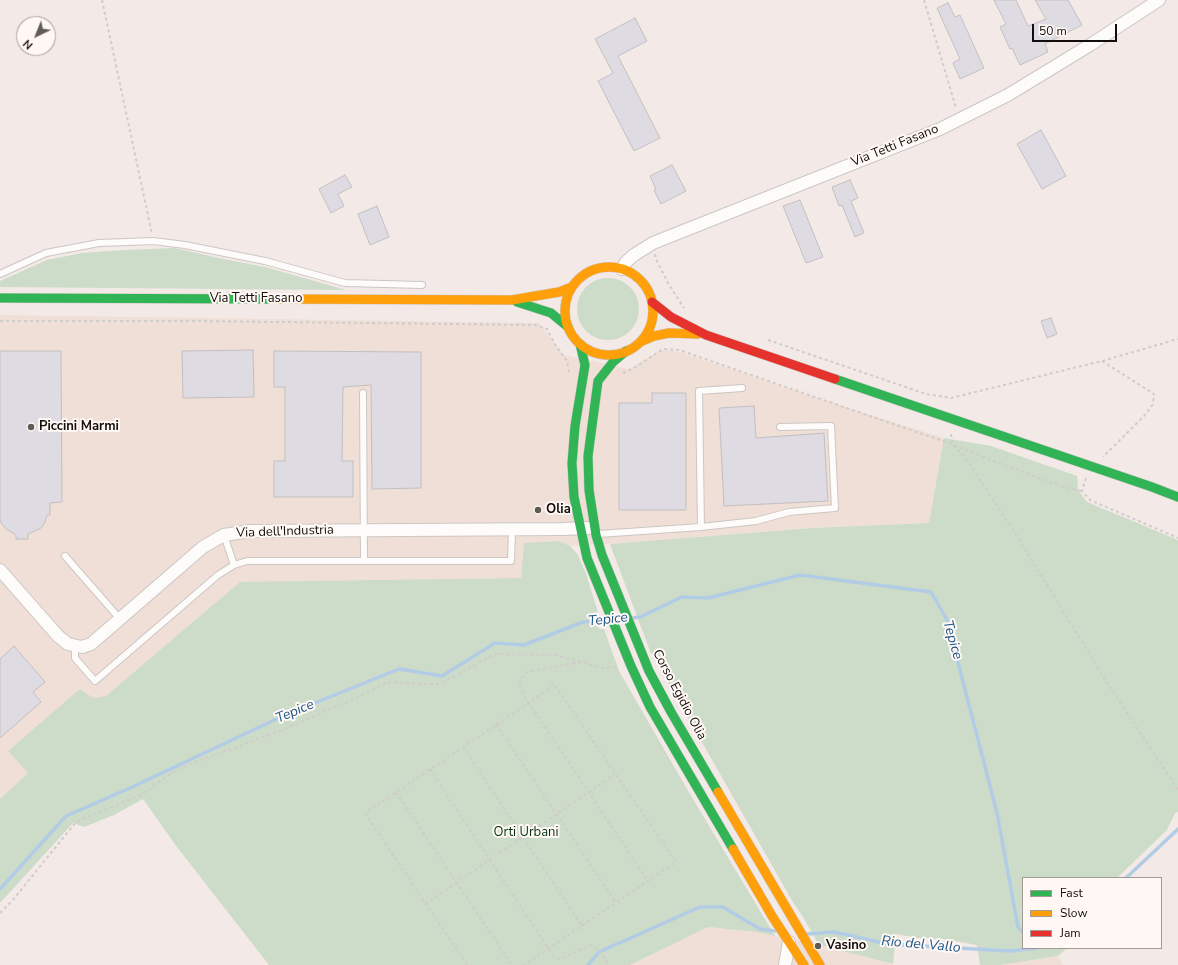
<!DOCTYPE html>
<html>
<head>
<meta charset="utf-8">
<style>
	body { margin:0 }
	#map { position:relative; width:1178px; height:965px; overflow:hidden; background:#f3eae7; font-family:"Nunito Sans",sans-serif }
	canvas { display:block }
	.legend { position:absolute; left:1022px; top:877px; width:140px; height:72px; box-sizing:border-box; background:#fff8f5; border:1px solid #a19a97; margin:0; padding:5px 7px; list-style:none; font-size:12px; color:#130e0b }
	.legend li { display:flex; align-items:center; gap:8px; height:20px }
	.legend b { width:20px; border:1px solid #a19a97 }
	.north { position:absolute; left:16px; top:16px; width:40px; height:40px; box-sizing:border-box; background:#fff8f5; border:1px solid #a19a97; border-radius:50%; rotate:223deg; font-size:11px; font-weight:700; line-height:16px; text-align:center; color:#130e0b }
	.north::after { content:''; display:block; margin:auto; width:14px; height:18px; background:#615b58; clip-path:polygon(50% 0,100% 100%,50% 72%,0 100%) }
	.scale { position:absolute; left:1032px; top:24px; width:85px; height:18px; box-sizing:border-box; border:2px solid #130e0b; border-top:0; padding-left:5px; font-size:12px; line-height:14px; white-space:nowrap; color:#130e0b; -webkit-text-stroke:3px #fff8f5; paint-order:stroke }
</style>
</head>
<body>
<div id="map">
<canvas width="1178" height="965"></canvas>
<ul class="legend">
<li><b style="height:5px;background:#30b455"></b>Fast</li>
<li><b style="height:5px;background:#ff9f0a"></b>Slow</li>
<li><b style="height:5px;background:#e5322d"></b>Jam</li>
</ul>
<div class="north">N</div>
<div class="scale">50 m</div>
</div>
<script>
const ctx = document.querySelector('canvas').getContext('2d');
ctx.lineJoin = 'round';
function fill(path, color) { ctx.fillStyle = color; ctx.fill(path, 'evenodd'); }
const poly = rows => new Path2D(rows.map(r => 'M' + r).join(''));
function strokePath(path, color, width, dash) { ctx.strokeStyle = color; ctx.lineWidth = width; ctx.lineCap = dash ? 'butt' : 'round'; ctx.setLineDash(dash || []); ctx.stroke(path); }
function label(font, color, halo, rows, align = 'center') {
  ctx.font = font + ' "Nunito Sans",sans-serif'; ctx.lineWidth = 4; ctx.setLineDash([]); ctx.textBaseline = 'middle'; ctx.strokeStyle = halo; ctx.fillStyle = color; for (const [text, x, y, turn = 0] of rows) {
    ctx.save(); ctx.translate(x, y); ctx.rotate((+turn || 0) * Math.PI / 180); ctx.textAlign = isNaN(turn) ? turn : align; if (halo) ctx.strokeText(text, 0, 0); ctx.fillText(text, 0, 0); ctx.restore();
  }
}
fill(poly([
	[0,315,539,323,564,355,629,369,661,350,677,351,802,393,944,438,929,523,812,528,610,544,570,546,559,541,524,543,521,578,240,583,106,696,93,699,9,751,29,773,0,799],
	[708,927,757,932,775,936,829,947,895,965,630,965],
	[1058,956,1063,965,1000,965]
]), '#f0dfd7');
fill(poly([
	[175,248,223,259,265,267,346,290,0,287,0,281,47,260,82,253,124,250],
	'577 309a31 31 0 1 1 62 0a31 31 0 1 1-62 0Z',
	[944,438,991,446,1077,476,1078,490,1087,502,1178,540,1178,812,1175,813,1167,830,1117,878,1023,878,1023,948,1067,948,1058,956,1000,965,980,965,977,945,944,939,918,938,896,934,893,964,819,945,803,917,794,904,650,651,610,544,812,528,929,523],
	[559,541,570,546,578,555,586,574,598,612,588,618,600,629,604,629,619,671,687,789,775,936,757,932,708,927,630,965,269,965,177,847,143,799,114,815,84,827,73,823,0,903,0,799,28,773,8,751,80,689,93,698,106,696,240,582,521,578,524,543]
]), '#ccdcc8');
strokePath(poly([
	[633,618,640,617,682,597,708,598,800,575,931,592,947,620,997,813,1018,927,1023,932],
	[1126,878,1178,829],
	[0,889,66,816,130,788,285,715,399,669,442,676,495,643,524,645,583,622,606,620],
	[807,934,834,932,888,944,1010,951,1037,948],
	[588,965,599,952,700,907,723,907,760,929,775,931]
]), '#b3cce6', 3.5);
const building = poly([
	[994,0,1016,0,1028,26,1046,19,1035,0,1068,0,1082,25,1045,44,1048,52,1020,65,1012,48,1010,49,1000,27,1006,24,994,0],
	[948,3,955,17,960,15,984,68,960,79,953,63,960,59,937,8,948,3],
	[635,18,647,41,618,56,660,138,634,151,598,81,613,73,595,39,635,18],
	[1041,130,1066,176,1042,189,1017,144,1041,130],
	[672,165,686,191,661,204,654,190,656,189,650,176,672,165],
	[345,175,352,187,338,194,344,206,331,213,319,189,345,175],
	[850,180,858,198,851,201,864,233,855,237,842,205,839,206,832,187,850,180],
	[800,200,823,257,806,263,783,206,800,200],
	[377,206,389,237,370,245,358,214,377,206],
	[1051,318,1057,334,1047,338,1041,321,1051,318],
	[253,350,254,397,183,398,182,351,253,350],
	[0,351,61,351,62,502,50,503,50,515,47,515,45,522,41,528,28,534,28,539,16,539,16,535,6,529,0,521,0,351],
	[274,351,421,352,421,488,372,489,371,385,343,387,342,461,353,461,353,497,274,497,274,461,285,461,285,387,274,387,274,351],
	[652,393,686,393,686,510,619,510,619,403,652,403,652,393],
	[754,406,756,438,824,433,828,501,724,506,719,408,754,406],
	[14,646,45,682,33,692,41,702,0,738,0,659,14,646]
]);
fill(building, '#dedbe3');
strokePath(building, '#c3bfc0', 1);
const lane = poly([
	[0,274,46,253,99,243,153,241,185,245,265,261,345,283,422,285],
	[363,393,364,561],
	[701,527,699,391,742,388],
	[598,534,701,527,756,521,789,512,835,508,831,426,780,427],
	[224,535,234,565],
	[65,556,120,619],
	[75,646,75,658,95,681,218,575,234,565,247,561,511,561,512,530]
]);
const street = poly([
	[622,269,626,262,634,255,653,243,940,129,1008,95,1090,45,1159,0],
	[0,570,58,636,68,644,82,647,91,644,203,547,224,535,250,531,563,529,588,528],
	[785,965,789,942]
]);
const fast = poly([
	[0,298,276,299],
	[517,302,551,313,568,327],
	[580,344,585,365,575,426,572,463,574,497,587,558,631,666,650,707,733,849],
	[626,351,613,362,598,381,588,456,589,490,596,535,602,555,649,671,671,712,718,792],
	[835,379,1152,487,1178,497]
]);
const slow = poly([
	'565 311a44 44 0 1 1 88 0a44 44 0 1 1-88 0Z',
	[276,299,512,300,559,292,572,287],
	[640,342,654,336,669,333,698,334],
	[718,792,820,965],
	[733,849,772,916,804,965]
]);
const jam = poly([
	[652,302,671,317,706,335,835,379]
]);
strokePath(lane, '#cdc6c3', 8);
strokePath(street, '#cdc6c3', 14);
strokePath(fast, '#cdc6c3', 10);
strokePath(slow, '#cdc6c3', 10);
strokePath(jam, '#cdc6c3', 10);
strokePath(poly([
	[102,0,152,234],
	[924,0,956,108],
	[655,254,656,259,668,283,684,308],
	[0,321,194,321,536,325,547,329,554,343,567,361,569,372],
	[768,340,926,394,951,398,1102,361,1178,339],
	[1102,361,1154,394,1153,404,1146,414,1103,457],
	[623,373,634,368,663,349,679,350,887,422,952,444,991,460,1063,487,1082,491],
	[951,434,952,444,965,457,1013,530,1108,684,1178,790],
	[1086,478,1082,491,1090,500,1178,538],
	[581,662,527,672,518,683,527,700,648,881],
	[496,724,616,903],
	[463,747,582,926],
	[430,769,554,957,560,959,590,945,598,949,609,965],
	[396,792,512,965],
	[425,904,615,774],
	[0,913,12,901,76,822,141,795,179,768,280,731,358,697,388,682,428,684,440,684,495,654,555,655,602,668,617,667],
	[467,965,365,813,529,703,554,684,676,862,524,965]
]), '#cfcccb', 2, [3, 3]);
strokePath(lane, '#fdfcfb', 6);
strokePath(street, '#fdfcfb', 12);
strokePath(fast, '#30b455', 9);
strokePath(slow, '#ff9f0a', 9);
strokePath(jam, '#e5322d', 9);
for (const [x, y, r, color] of [
	[31,427,4,"#615b58"],
	[538,510,4,"#615b58"],
	[818,946,4,"#615b58"]
]) { const dot = new Path2D(); dot.arc(x, y, r, 0, 2 * Math.PI); ctx.fillStyle = color; ctx.fill(dot); strokePath(dot, '#fff8f5', 1.5); }
label('13px', '#130e0b', '#fff8f5', [
	["Via Tetti Fasano",895,146,-22],
	["Via Tetti Fasano",256,299],
	["Via dell'Industria",285,532,-2],
	["Corso Egidio Olia",679,695,62]
]);
label('bold 13px', '#130e0b', '#fff8f5', [
	["Piccini Marmi",39,427],
	["Olia",546,510],
	["Vasino",826,946]
], 'left');
label('13px', '#04340f', '#fff8f5', [
	["Orti Urbani",526,833]
]);
label('italic 14px', '#1d5789', '#fff8f5', [
	["Tepice",608,620,-6],
	["Tepice",952,640,74],
	["Tepice",295,712,-23],
	["Rio del Vallo",921,945,5]
]);
</script>
</body>
</html>
